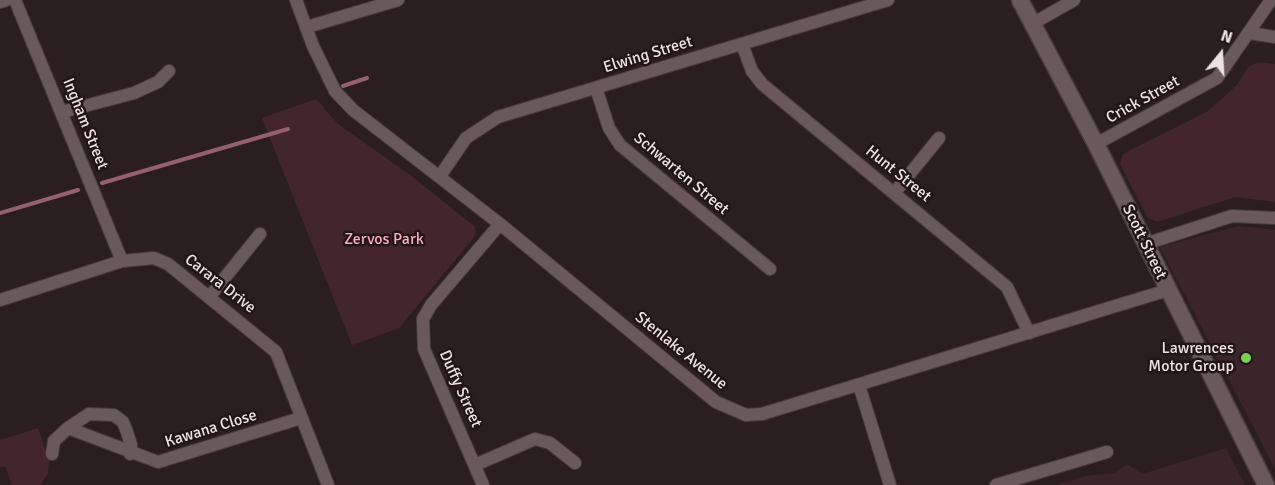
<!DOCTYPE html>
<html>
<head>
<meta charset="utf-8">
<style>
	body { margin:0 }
	#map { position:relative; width:1275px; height:485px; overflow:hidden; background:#2b1e21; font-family:Signika,sans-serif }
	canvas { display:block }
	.north { position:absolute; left:1191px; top:24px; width:60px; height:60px; -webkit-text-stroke:4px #221518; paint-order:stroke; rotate:18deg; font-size:16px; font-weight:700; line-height:24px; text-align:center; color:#ece2e5 }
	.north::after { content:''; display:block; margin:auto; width:21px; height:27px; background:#ece2e5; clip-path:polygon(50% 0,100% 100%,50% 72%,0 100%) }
</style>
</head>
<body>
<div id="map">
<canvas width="1275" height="485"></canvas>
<div class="north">N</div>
</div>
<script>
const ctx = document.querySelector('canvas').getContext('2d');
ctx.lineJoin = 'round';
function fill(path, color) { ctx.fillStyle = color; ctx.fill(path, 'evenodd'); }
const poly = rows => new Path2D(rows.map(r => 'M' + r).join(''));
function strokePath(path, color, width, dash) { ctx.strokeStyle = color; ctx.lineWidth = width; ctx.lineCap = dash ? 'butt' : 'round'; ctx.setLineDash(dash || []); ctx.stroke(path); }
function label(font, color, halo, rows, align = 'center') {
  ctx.font = font + ' Signika,sans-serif'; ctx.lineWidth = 5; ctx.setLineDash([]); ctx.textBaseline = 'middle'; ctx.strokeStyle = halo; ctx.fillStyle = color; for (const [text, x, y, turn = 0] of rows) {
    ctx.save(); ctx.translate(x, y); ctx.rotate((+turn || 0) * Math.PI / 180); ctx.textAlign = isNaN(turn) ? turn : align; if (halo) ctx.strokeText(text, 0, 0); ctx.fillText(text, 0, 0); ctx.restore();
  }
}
fill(poly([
	[1238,226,1275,230,1275,469,1160,247],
	[1226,448,1245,485,1057,485,1085,476,1114,473,1127,464,1142,474]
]), '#39252a');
fill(poly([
	[1258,62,1275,64,1275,202,1235,197,1157,222,1148,218,1120,164,1123,154,1208,111,1237,85,1248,67],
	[316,99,338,124,413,177,475,227,476,235,399,328,352,345,262,118],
	[38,428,49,460,48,473,41,485,12,485,5,466,0,467,0,440]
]), '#43252e');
strokePath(poly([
	[343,86,367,78],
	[102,183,288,129],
	[0,213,78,190]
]), '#945f6e', 4);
const street = poly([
	[15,0,122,261],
	[296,0,313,46,335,91,353,110,500,224,716,402,746,415,762,414,1168,290],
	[0,2,6,0],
	[1032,24,1074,0],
	[307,27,398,0],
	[1250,33,1275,37],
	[742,44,752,71,762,84,1007,287,1029,333],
	[596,88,609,128,620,145,770,269],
	[62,112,134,93,158,82,169,71],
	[1096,144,1217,78,1271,0],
	[440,176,466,138,498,117,888,0],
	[895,192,939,138],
	[1145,244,1232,216,1275,218],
	[210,296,260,234],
	[0,300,122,261,154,258,168,264,276,352,328,485],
	[859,385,890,485],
	[68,428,89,414,114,415,123,422,127,432,131,445,130,454],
	[52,454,54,441,68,428,158,462,301,418],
	[475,465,535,439,550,443,575,463],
	[483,485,424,349,423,319,431,305,500,224],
	[996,485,1107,452]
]);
const secondary = poly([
	[1020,0,1096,144,1266,485]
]);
strokePath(street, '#473c3f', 14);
strokePath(secondary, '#473c3f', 19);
strokePath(street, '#69595d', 12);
strokePath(secondary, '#69595d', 16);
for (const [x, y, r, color] of [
	[1246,358,6,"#7cd154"]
]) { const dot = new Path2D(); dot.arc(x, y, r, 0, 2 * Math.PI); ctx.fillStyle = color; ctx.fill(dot); strokePath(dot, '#221518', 2); }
label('16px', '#ece2e5', '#221518', [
	["Elwing Street",648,55,-17],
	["Crick Street",1143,100,-29],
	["Ingham Street",85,124,68],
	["Schwarten Street",681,174,40],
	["Hunt Street",898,174,39],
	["Scott Street",1144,242,64],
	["Carara Drive",220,284,38],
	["Stenlake Avenue",681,351,39],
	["Duffy Street",460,389,66],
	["Kawana Close",211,429,-17]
]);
label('16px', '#fdaac1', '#221518', [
	["Zervos Park",384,240]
]);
label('16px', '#ece2e5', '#221518', [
	["Lawrences",1234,349],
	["Motor Group",1234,367]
], 'right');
</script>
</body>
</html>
